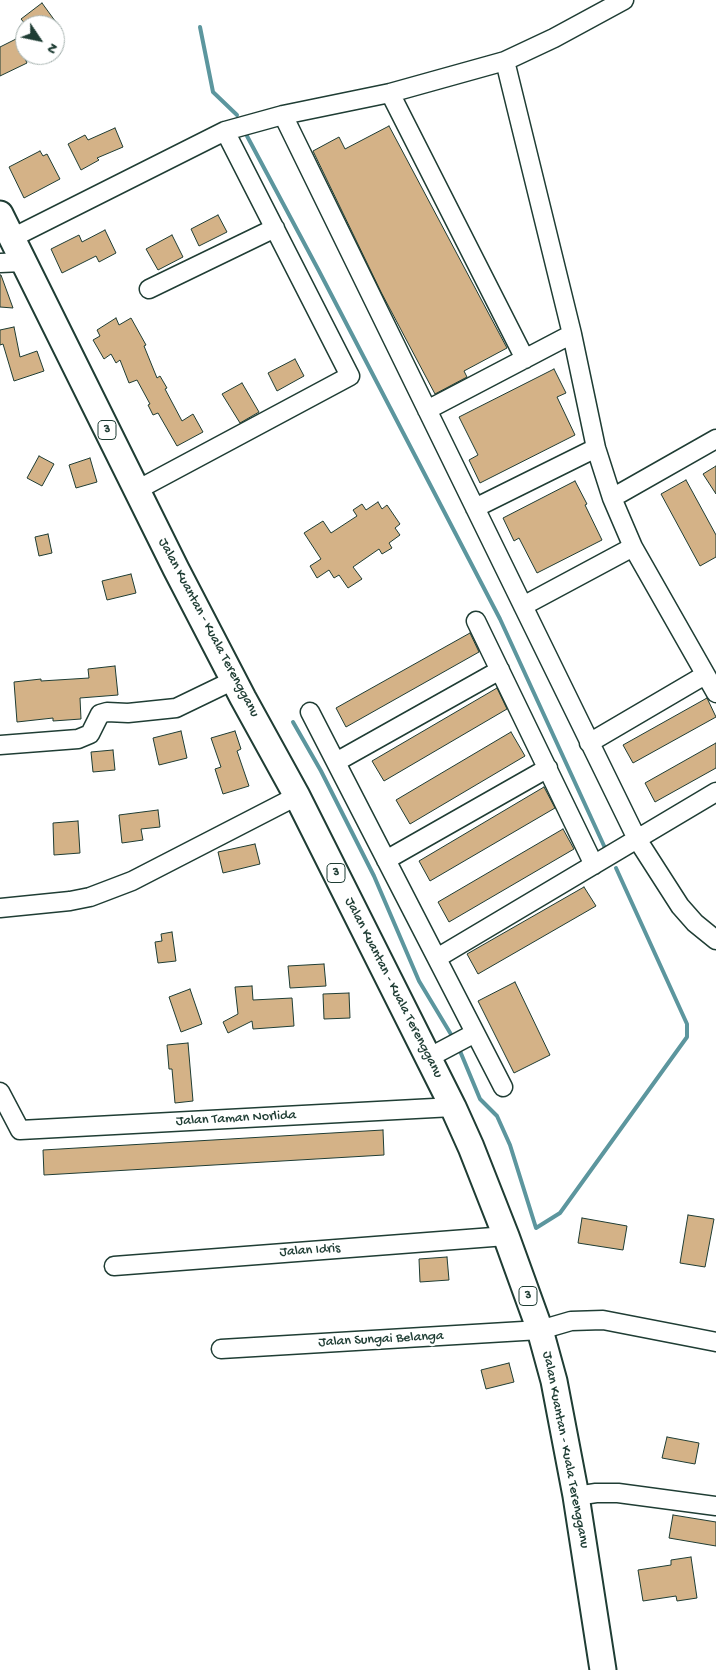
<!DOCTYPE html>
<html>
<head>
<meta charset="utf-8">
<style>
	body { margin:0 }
	#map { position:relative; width:716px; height:1670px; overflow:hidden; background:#fff; font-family:"Gochi Hand",sans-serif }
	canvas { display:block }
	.north { position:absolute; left:15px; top:15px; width:50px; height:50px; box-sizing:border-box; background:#fff; border:1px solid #a5b1ae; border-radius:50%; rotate:124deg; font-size:14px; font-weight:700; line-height:20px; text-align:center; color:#1f3d34 }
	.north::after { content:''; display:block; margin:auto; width:18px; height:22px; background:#1f3d34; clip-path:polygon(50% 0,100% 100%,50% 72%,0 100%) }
</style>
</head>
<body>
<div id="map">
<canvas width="716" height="1670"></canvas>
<div class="north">N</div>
</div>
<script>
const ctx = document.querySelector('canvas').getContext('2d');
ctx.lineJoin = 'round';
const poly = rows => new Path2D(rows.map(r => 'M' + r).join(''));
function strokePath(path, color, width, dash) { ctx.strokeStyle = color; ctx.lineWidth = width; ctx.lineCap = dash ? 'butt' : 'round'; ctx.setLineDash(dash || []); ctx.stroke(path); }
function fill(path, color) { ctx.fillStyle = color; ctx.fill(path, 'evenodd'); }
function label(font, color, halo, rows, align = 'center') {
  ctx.font = font + ' "Gochi Hand",sans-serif'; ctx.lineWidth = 5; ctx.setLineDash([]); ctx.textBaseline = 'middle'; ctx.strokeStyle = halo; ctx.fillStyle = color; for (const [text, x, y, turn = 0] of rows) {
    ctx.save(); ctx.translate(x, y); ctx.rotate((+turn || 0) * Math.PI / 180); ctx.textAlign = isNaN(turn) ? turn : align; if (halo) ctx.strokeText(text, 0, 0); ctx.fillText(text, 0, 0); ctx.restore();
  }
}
strokePath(poly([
	[200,27,213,92,237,115],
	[247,136,319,271,500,619,605,848],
	[293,722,321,771,374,876,419,981,452,1036],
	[460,1051,480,1099,497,1116,510,1145,536,1228,560,1213,687,1037,687,1024,616,868]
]), '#5c969e', 4);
const building = poly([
	[42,3,58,25,26,25,21,19,42,3],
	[16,39,27,63,0,76,0,47,16,39],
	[389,126,507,348,464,371,467,377,435,394,381,292,313,151,339,137,345,149,389,126],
	[115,128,123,147,97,158,99,160,81,170,68,144,85,135,88,140,115,128],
	[40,151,43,156,47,154,60,179,24,198,9,167,40,151],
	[218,215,227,232,199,246,191,229,218,215],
	[105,230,116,253,99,262,96,256,62,273,51,249,79,235,82,242,105,230],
	[172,235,183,257,158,270,146,249,172,235],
	[0,275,1,275,13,308,0,307,0,275],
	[116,318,119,325,131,318,146,345,144,346,157,378,160,376,167,388,165,389,182,421,193,414,203,432,177,446,158,413,153,415,148,405,150,404,137,380,129,383,120,360,116,363,111,354,104,359,93,340,100,336,97,330,116,318],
	[14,327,20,357,37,351,44,371,14,381,3,344,0,345,0,330,14,327],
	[295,359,304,376,277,391,268,373,295,359],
	[554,369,566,393,557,397,575,435,480,483,469,460,478,455,459,417,554,369],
	[242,383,259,412,240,423,222,394,242,383],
	[39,456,54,464,42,486,27,478,39,456],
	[90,458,97,482,76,488,69,465,90,458],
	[716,466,716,494,703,474,716,466],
	[686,480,716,535,716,557,700,566,661,494,686,480],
	[575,481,587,504,585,505,602,540,537,573,519,538,514,541,503,518,575,481],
	[378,502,382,509,387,505,400,524,395,528,400,535,389,543,392,548,382,554,379,549,353,567,362,579,348,588,339,575,334,578,329,570,317,578,310,566,321,559,304,533,323,521,331,533,357,516,353,510,362,504,366,510,378,502],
	[48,534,52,553,39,556,35,537,48,534],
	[131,574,136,593,107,600,102,581,131,574],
	[470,633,479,652,346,727,336,708,470,633],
	[115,666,118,695,80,698,81,719,53,721,53,718,17,722,14,682,41,679,41,681,89,678,88,669,115,666],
	[497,688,507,709,384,781,372,761,497,688],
	[707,698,716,717,633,763,623,745,707,698],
	[181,731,187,758,159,765,153,738,181,731],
	[235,731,241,749,237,751,249,786,223,794,215,769,221,767,211,738,235,731],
	[511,732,525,756,410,824,396,800,511,732],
	[716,743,716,768,655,802,645,783,716,743],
	[113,750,115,770,93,772,91,752,113,750],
	[544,787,555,808,430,881,419,861,544,787],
	[158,810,160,827,141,829,143,840,122,843,119,815,158,810],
	[78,821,80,853,54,855,53,823,78,821],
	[563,829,574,849,449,922,438,902,563,829],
	[255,844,260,864,223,873,218,852,255,844],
	[584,887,596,906,478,974,467,954,584,887],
	[172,932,176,961,158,963,155,942,162,941,161,934,172,932],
	[324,964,326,986,290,988,288,966,324,964],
	[515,982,550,1055,514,1073,478,1001,515,982],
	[252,986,253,1000,292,998,294,1026,253,1029,252,1021,228,1033,223,1022,238,1014,235,987,252,986],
	[190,989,202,1024,181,1032,169,997,190,989],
	[349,993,350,1018,324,1019,323,994,349,993],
	[188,1043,193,1101,175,1103,172,1069,169,1069,167,1045,188,1043],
	[383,1130,384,1155,44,1175,43,1150,383,1130],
	[688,1215,714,1219,705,1267,680,1263,688,1215],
	[582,1218,627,1226,623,1250,578,1243,582,1218],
	[447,1257,449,1280,420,1282,419,1259,447,1257],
	[509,1363,514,1382,486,1389,481,1370,509,1363],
	[667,1437,699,1443,695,1464,662,1458,667,1437],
	[673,1515,716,1522,716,1546,669,1538,673,1515],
	[691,1557,697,1598,677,1601,676,1596,643,1601,638,1570,671,1565,671,1560,691,1557]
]);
fill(building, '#d4b287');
strokePath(building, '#1f3d34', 1);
const minor = poly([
	[505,61,572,334,596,448,612,498,633,547,716,693],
	[390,93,525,359],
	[283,115,637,839,680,906,695,923,716,940],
	[12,238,225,131,283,115,390,93,505,61,554,38,624,0],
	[0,263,23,262],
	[149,289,275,228],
	[427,410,572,334],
	[137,490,350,376,225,131],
	[612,498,716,439],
	[475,508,596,448],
	[523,606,633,547],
	[476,621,594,865],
	[310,712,503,1087],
	[589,743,705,675],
	[0,745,78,739,90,734,100,714,107,712,128,713,176,708,234,680],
	[336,762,500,670],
	[386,860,548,768],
	[0,908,70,901,90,897,132,881,297,796],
	[437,958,716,792],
	[428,1058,475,1033],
	[0,1092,20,1130,453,1107],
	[114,1266,506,1236],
	[221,1349,540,1330,571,1321,603,1320,716,1342],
	[576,1496,596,1493,618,1493,716,1506]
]);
const highway = poly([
	[0,214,176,569,243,698,297,796,453,1107,471,1147,506,1236,540,1330,554,1381,576,1496,603,1670]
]);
strokePath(minor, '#1f3d34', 21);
strokePath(highway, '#1f3d34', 29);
strokePath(minor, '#fff', 18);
strokePath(highway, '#fff', 25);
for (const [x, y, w] of [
	[107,430,18],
	[336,873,18],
	[528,1296,18]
]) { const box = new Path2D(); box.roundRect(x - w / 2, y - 9.5, w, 19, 4); ctx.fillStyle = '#fff'; ctx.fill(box); strokePath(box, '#1f3d34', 1); }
label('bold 12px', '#1f3d34', null, [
	["3",107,430],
	["3",336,873],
	["3",528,1296]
]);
label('14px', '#1f3d34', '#fff', [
	["Jalan Kuantan - Kuala Terengganu",208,628,62],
	["Jalan Kuantan - Kuala Terengganu",393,988,63],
	["Jalan Taman Norlida",236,1119,-3],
	["Jalan Idris",310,1251,-4],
	["Jalan Sungai Belanga",381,1340,-3],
	["Jalan Kuantan - Kuala Terengganu",565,1450,79]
]);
</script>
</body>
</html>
